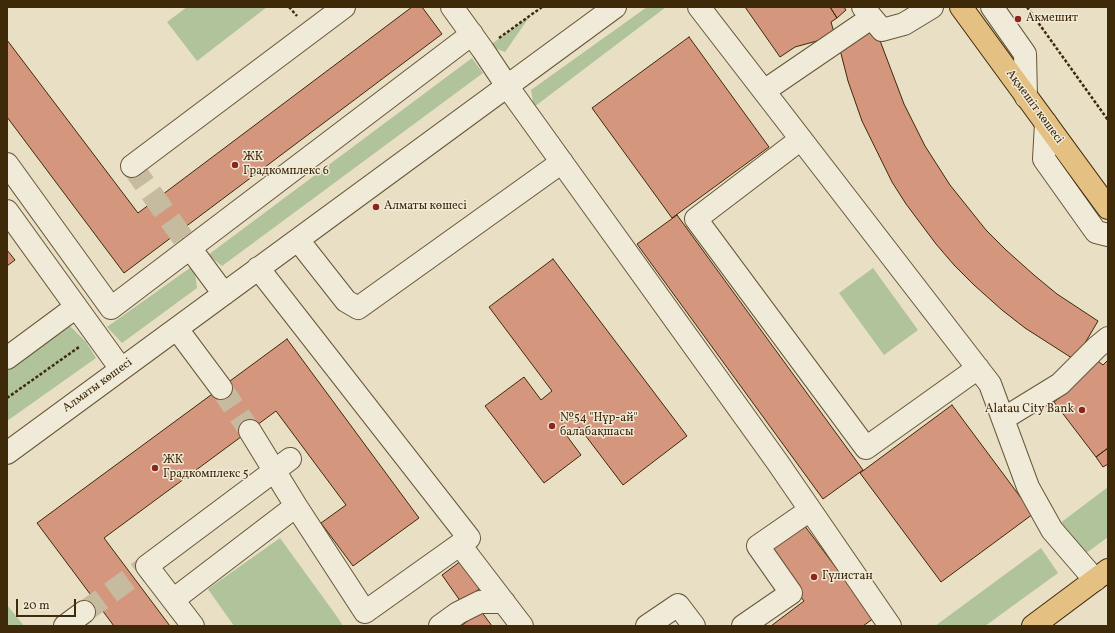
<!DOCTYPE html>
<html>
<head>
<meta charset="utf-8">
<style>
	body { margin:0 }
	#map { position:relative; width:1115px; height:633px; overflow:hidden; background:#e8dfc5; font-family:Vollkorn,serif }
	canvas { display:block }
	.frame { position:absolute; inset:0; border:8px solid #3e2909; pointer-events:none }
	.scale { position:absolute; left:16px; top:599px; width:60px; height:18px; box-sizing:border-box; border:2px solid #3e2909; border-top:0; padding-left:5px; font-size:12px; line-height:14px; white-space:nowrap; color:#3e2909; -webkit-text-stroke:3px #f0ead9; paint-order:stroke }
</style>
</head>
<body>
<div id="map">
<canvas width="1115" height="633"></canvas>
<div class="frame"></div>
<div class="scale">20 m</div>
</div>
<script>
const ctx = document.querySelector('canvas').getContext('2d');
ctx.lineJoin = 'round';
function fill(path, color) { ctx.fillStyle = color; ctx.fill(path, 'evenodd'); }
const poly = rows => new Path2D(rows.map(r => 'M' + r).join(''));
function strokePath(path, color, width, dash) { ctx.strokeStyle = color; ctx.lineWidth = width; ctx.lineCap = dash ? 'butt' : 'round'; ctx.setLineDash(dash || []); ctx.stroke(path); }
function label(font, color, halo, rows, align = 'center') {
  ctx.font = font + ' Vollkorn,serif'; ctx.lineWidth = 3; ctx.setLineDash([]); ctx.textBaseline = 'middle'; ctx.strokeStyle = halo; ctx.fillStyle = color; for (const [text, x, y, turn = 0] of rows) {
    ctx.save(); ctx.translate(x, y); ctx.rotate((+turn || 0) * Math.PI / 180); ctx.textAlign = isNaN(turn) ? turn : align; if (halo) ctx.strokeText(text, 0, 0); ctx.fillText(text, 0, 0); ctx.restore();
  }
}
fill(poly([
	[187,7,267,7,197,61,167,22],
	[647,7,666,7,534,107,531,90],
	[530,16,505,52,489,46],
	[472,58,483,73,222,266,208,255],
	[194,265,197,288,122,343,107,327],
	[873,268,918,330,884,355,839,293],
	[70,326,86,342,96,358,7,421,7,371],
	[1108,487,1108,537,1085,554,1055,527],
	[280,538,338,618,343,626,234,626,208,589],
	[1041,548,1058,573,985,626,935,626],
	[7,605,24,626,25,626,7,626]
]), '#b0c39a');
const building = poly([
	[412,7,422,7,442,34,124,273,7,117,7,40,138,213,412,7],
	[745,7,830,7,837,18,831,22,835,36,795,47,780,57,745,7],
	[830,7,844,7,846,10,837,18,830,7],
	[876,30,904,104,925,146,950,185,986,230,1006,250,1034,275,1057,294,1098,321,1075,360,1025,328,1002,310,974,285,954,265,936,244,906,204,892,182,862,121,848,81,838,42,876,30],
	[689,37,769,147,672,218,592,108,689,37],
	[677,215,863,470,823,499,637,244,677,215],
	[7,250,15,260,7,266,7,250],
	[553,259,687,436,623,485,579,427,567,436,581,455,544,483,485,406,524,377,541,400,552,391,489,307,553,259],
	[287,339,419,518,353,566,321,523,346,505,276,411,104,538,170,626,114,626,37,523,287,339],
	[1091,356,1103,365,1108,360,1108,448,1096,457,1054,402,1068,391,1091,356],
	[952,405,1033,514,941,582,860,473,952,405],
	[1108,448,1108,464,1103,467,1096,457,1108,448],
	[804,525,874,618,863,626,771,626,804,601,767,552,804,525],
	[465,558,485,585,461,602,442,575,465,558],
	[481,611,492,626,461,626,481,611]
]);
fill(building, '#d4977d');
strokePath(building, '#3e2909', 1);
strokePath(poly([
	[132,166,190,248],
	[221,388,250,431],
	[84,612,147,566]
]), '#c6bb9f', 22, [22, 11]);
const minor = poly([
	[452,7,483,50,507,86,778,463,890,626],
	[699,7,990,384,1028,487,1052,530,1095,580],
	[863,7,882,30,904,24,932,7],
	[992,7,1025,54,1026,97],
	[764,91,871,18],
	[1046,123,1044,159,1096,232,1108,235],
	[801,139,696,219,866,448,978,368],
	[7,164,111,308,472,34],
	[132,166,344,7],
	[7,211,121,369],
	[298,240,346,301,358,308,562,162],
	[190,248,224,294],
	[177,329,221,388],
	[7,358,76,307],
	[1003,419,1060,384,1097,347,1108,338],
	[250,431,296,506,365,612,469,538,258,268],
	[7,453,615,7],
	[460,545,522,626],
	[173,600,296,506],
	[65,626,84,612],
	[193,626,147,566,290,459],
	[440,626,458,613,480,602,504,602],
	[647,626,678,605,694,626],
	[743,626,791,593,758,546,810,510]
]);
const major = poly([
	[961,7,1108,208],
	[1033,626,1108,570]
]);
strokePath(minor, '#685638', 24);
strokePath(major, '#3e2909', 24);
strokePath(poly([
	[289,7,297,16],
	[1027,7,1108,120],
	[499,38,542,7],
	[7,398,79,347]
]), '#3e2909', 2.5, [3, 2]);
strokePath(minor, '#f0ead9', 22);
strokePath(major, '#e4c082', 22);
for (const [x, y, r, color] of [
	[1018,19,4,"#8f2418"],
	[235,165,4,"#8f2418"],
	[376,207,4,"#8f2418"],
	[1082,410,4,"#8f2418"],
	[552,426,4,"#8f2418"],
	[155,468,4,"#8f2418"],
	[814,577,4,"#8f2418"]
]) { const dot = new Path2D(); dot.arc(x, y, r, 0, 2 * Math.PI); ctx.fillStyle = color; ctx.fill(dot); strokePath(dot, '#f0ead9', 1.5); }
label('12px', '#3e2909', '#f0ead9', [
	["Акмешит",1026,19],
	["ЖК",243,158],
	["Градкомплекс 6",243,172],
	["Алматы көшесі",384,207],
	["Alatau City Bank",1074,410,"right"],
	["№54 \"Нұр-ай\"",560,419],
	["балабақшасы",560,433],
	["ЖК",163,461],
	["Градкомплекс 5",163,475],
	["Гүлистан",822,577]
], 'left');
label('12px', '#3e2909', '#f0ead9', [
	["Ақмешіт көшесі",1034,107,54],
	["Алматы көшесі",98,386,-36]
]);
</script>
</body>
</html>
